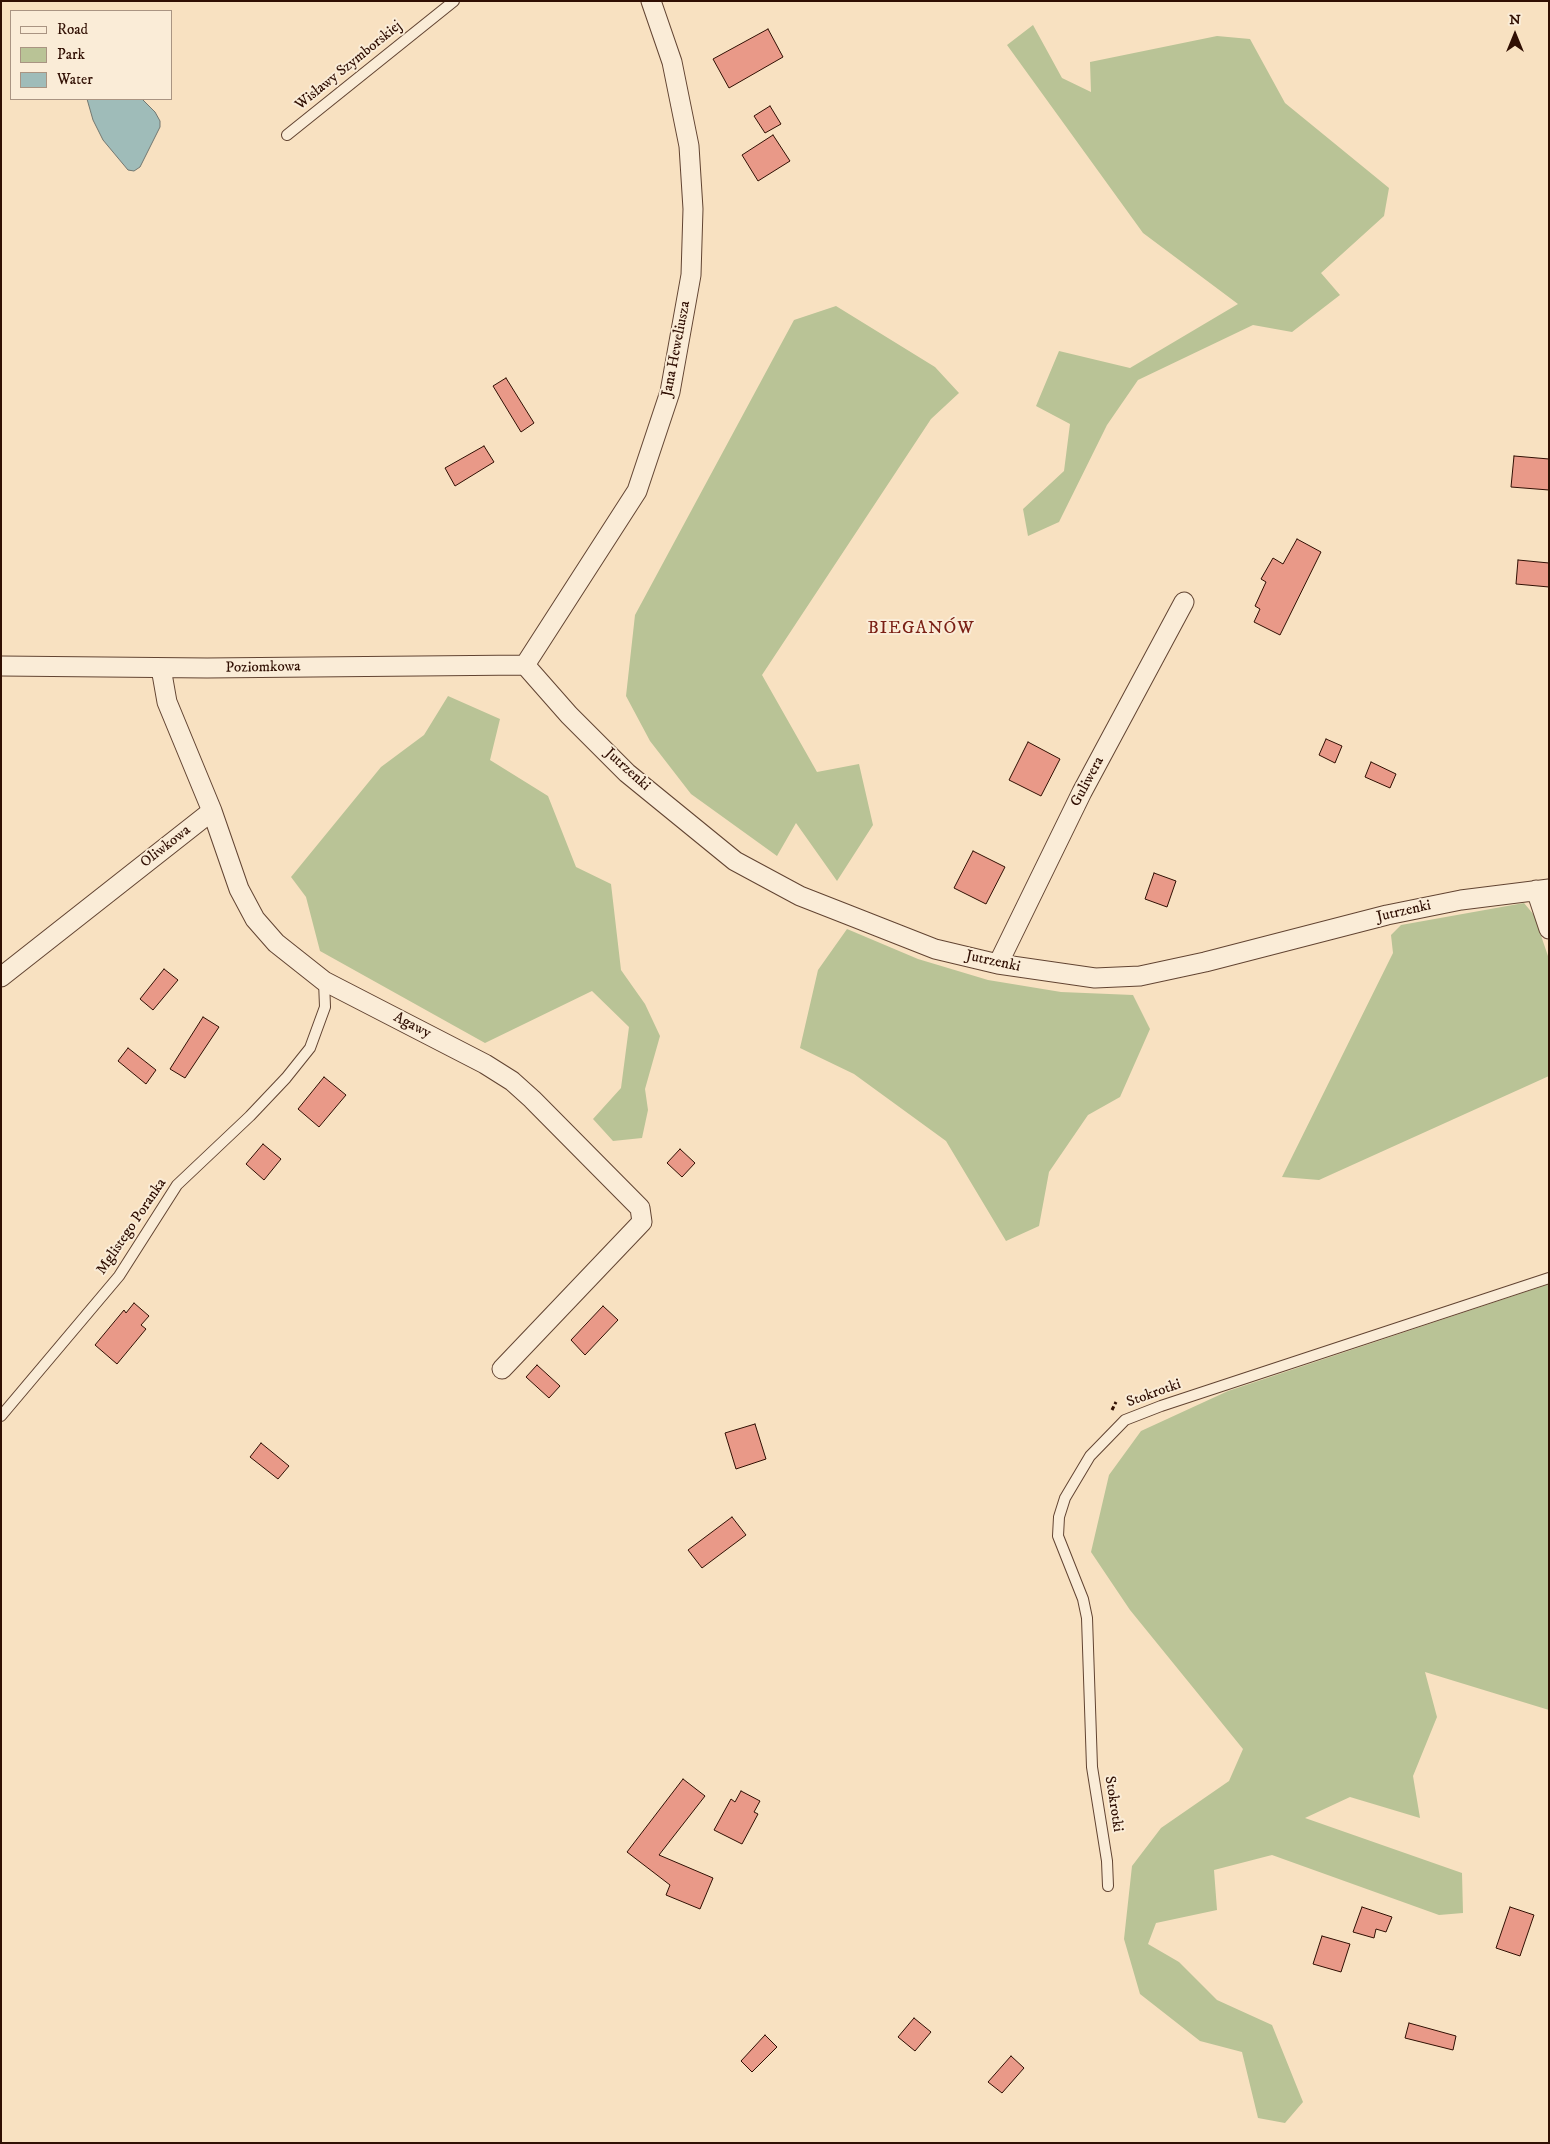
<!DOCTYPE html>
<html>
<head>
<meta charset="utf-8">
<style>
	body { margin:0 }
	#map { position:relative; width:1550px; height:2144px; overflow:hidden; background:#f8e1c1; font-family:"IM FELL DW Pica",serif }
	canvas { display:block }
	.frame { position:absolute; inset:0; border:2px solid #300f03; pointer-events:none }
	.legend { position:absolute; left:10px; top:10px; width:162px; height:90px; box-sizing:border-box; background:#faecd7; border:1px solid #a99482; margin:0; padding:6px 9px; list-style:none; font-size:15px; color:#300f03 }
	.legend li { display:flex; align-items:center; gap:10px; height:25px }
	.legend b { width:25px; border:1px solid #a99482 }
	.north { position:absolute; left:1490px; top:10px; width:50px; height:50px; -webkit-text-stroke:4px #faecd7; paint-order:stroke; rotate:0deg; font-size:14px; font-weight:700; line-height:20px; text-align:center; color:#300f03 }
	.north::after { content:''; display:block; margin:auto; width:18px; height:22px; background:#300f03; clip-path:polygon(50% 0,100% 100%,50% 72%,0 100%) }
</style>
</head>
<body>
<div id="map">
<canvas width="1550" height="2144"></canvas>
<div class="frame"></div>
<ul class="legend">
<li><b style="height:6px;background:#faecd7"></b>Road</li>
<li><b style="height:14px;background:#b9c396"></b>Park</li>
<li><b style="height:14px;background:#9fbcb9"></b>Water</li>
</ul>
<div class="north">N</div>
</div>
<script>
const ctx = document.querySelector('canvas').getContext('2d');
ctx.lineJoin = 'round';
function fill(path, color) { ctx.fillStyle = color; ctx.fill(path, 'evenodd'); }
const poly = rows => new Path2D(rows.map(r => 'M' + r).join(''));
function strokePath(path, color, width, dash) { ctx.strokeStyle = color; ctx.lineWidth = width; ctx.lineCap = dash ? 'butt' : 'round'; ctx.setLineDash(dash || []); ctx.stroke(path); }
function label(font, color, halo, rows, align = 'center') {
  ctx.font = font + ' "IM FELL DW Pica",serif'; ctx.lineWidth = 4; ctx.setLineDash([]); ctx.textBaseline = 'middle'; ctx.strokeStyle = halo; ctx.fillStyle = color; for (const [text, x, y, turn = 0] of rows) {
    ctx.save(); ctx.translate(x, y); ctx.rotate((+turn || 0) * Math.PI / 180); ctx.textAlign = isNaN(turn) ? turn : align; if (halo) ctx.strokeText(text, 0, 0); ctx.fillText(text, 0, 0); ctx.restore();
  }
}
fill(poly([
	[1033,25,1062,78,1091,92,1090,62,1217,36,1250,39,1285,103,1389,188,1384,216,1321,273,1340,295,1292,332,1253,325,1138,380,1107,425,1059,522,1028,536,1023,509,1064,471,1070,424,1036,406,1059,351,1130,368,1238,304,1143,233,1007,45],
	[836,306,935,367,959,393,931,419,762,675,817,772,859,764,873,825,837,881,796,823,777,856,691,794,650,741,626,696,635,615,794,320],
	[448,696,500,719,490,760,548,796,576,867,611,884,621,970,645,1004,660,1036,645,1089,648,1110,642,1138,613,1141,593,1119,621,1088,629,1027,592,991,485,1043,320,951,306,897,291,877,381,767,424,735],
	[1524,903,1534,915,1549,959,1549,1076,1319,1180,1282,1177,1393,953,1391,935,1401,925],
	[847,929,918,959,988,980,1061,992,1133,995,1150,1029,1120,1097,1088,1115,1049,1172,1039,1226,1006,1241,946,1141,854,1074,800,1048,818,970],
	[1549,1284,1549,1710,1425,1672,1437,1717,1413,1776,1420,1818,1350,1797,1305,1818,1462,1873,1463,1913,1439,1915,1272,1855,1214,1870,1217,1910,1156,1923,1148,1944,1179,1962,1217,2000,1272,2025,1303,2102,1285,2123,1258,2118,1242,2052,1200,2041,1140,1994,1124,1939,1132,1866,1161,1828,1229,1781,1243,1749,1130,1610,1091,1552,1109,1475,1141,1431,1228,1391]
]), '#b9c396');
const water = poly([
	[87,99,142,99,155,112,160,121,160,127,140,167,134,171,128,170,103,140,93,120,87,99]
]);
fill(water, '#9fbcb9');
strokePath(water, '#737770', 1);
const building = poly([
	[768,29,783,57,729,88,713,59,768,29],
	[770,106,781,124,765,133,754,116,770,106],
	[773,135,790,161,758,181,742,155,773,135],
	[506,378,534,423,521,432,493,386,506,378],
	[484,446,494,462,455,486,445,468,484,446],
	[1514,456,1549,459,1549,490,1511,487,1514,456],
	[1297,539,1321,552,1280,635,1254,622,1260,609,1255,606,1266,582,1261,579,1273,558,1283,564,1297,539],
	[1518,560,1549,563,1549,587,1516,584,1518,560],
	[1326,739,1342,746,1335,763,1319,755,1326,739],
	[1028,742,1060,759,1041,796,1009,780,1028,742],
	[1371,762,1396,774,1390,788,1365,777,1371,762],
	[973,851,1005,867,986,904,954,888,973,851],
	[1154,873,1176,881,1167,907,1145,899,1154,873],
	[164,969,178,980,153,1010,140,999,164,969],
	[203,1017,219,1027,185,1078,170,1069,203,1017],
	[128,1048,156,1070,146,1084,118,1061,128,1048],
	[324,1077,346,1095,319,1127,298,1109,324,1077],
	[263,1144,281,1159,264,1180,246,1164,263,1144],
	[680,1149,695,1163,682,1177,667,1163,680,1149],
	[134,1303,149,1316,141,1325,146,1329,117,1364,95,1345,124,1310,126,1313,134,1303],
	[603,1306,618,1320,585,1355,571,1340,603,1306],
	[537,1365,560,1386,549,1398,526,1377,537,1365],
	[755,1424,766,1459,736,1469,725,1433,755,1424],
	[261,1443,289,1466,278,1479,250,1457,261,1443],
	[732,1517,746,1535,702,1568,688,1550,732,1517],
	[683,1779,705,1796,659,1855,713,1878,700,1909,666,1895,670,1885,627,1852,683,1779],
	[741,1791,760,1801,754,1812,758,1814,742,1844,714,1830,731,1799,735,1802,741,1791],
	[1362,1907,1392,1917,1386,1932,1376,1929,1374,1938,1353,1932,1362,1907],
	[1510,1907,1534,1915,1520,1956,1496,1948,1510,1907],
	[1322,1936,1350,1944,1341,1972,1313,1964,1322,1936],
	[914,2018,931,2032,915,2051,898,2037,914,2018],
	[1409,2023,1456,2036,1453,2050,1405,2038,1409,2023],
	[765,2035,777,2047,752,2072,741,2061,765,2035],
	[1011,2056,1024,2068,1002,2093,988,2082,1011,2056]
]);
fill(building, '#e99988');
strokePath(building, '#300f03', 1);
const lane = poly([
	[287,135,454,1],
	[1,1416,119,1276,177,1185,250,1116,286,1078,310,1048,325,1007,324,981],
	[1108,1886,1107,1861,1092,1767,1087,1618,1083,1599,1058,1536,1059,1517,1065,1498,1090,1456,1125,1420,1161,1406,1549,1278]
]);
const street = poly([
	[525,665,569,715,627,773,735,861,800,896,846,914,935,949,998,964,1095,978,1140,976,1205,962,1387,915,1461,900,1549,889],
	[525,665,637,491,670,392,691,275,693,209,689,146,672,62,651,1],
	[1,666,207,668,525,665],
	[212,811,239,889,255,919,276,943,324,981,485,1064,512,1081,532,1099,640,1208,642,1222,502,1369],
	[1536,890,1549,929],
	[998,964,1082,792,1184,602],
	[1,977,212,811,167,702,161,668]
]);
strokePath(lane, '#624432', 12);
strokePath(street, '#624432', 21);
strokePath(poly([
	[1112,1410,1116,1402]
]), '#300f03', 3, [4, 2.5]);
strokePath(lane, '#faecd7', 10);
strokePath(street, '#faecd7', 19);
label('15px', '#300f03', '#faecd7', [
	["Wisławy Szymborskiej",349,66,-39],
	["Jana Heweliusza",677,349,-79],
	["Poziomkowa",263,668,-1],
	["Jutrzenki",627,770,42],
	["Guliwera",1088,782,-62],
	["Oliwkowa",166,847,-38],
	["Jutrzenki",1404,912,-13],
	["Jutrzenki",993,962,12],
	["Agawy",412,1026,27],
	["Mglistego Poranka",132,1227,-56],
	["Stokrotki",1154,1394,-20],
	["Stokrotki",1113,1804,81]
]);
ctx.letterSpacing = '1px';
label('18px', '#7a1f14', '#faecd7', [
	["BIEGANÓW",921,629]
]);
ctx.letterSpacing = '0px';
</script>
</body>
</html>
